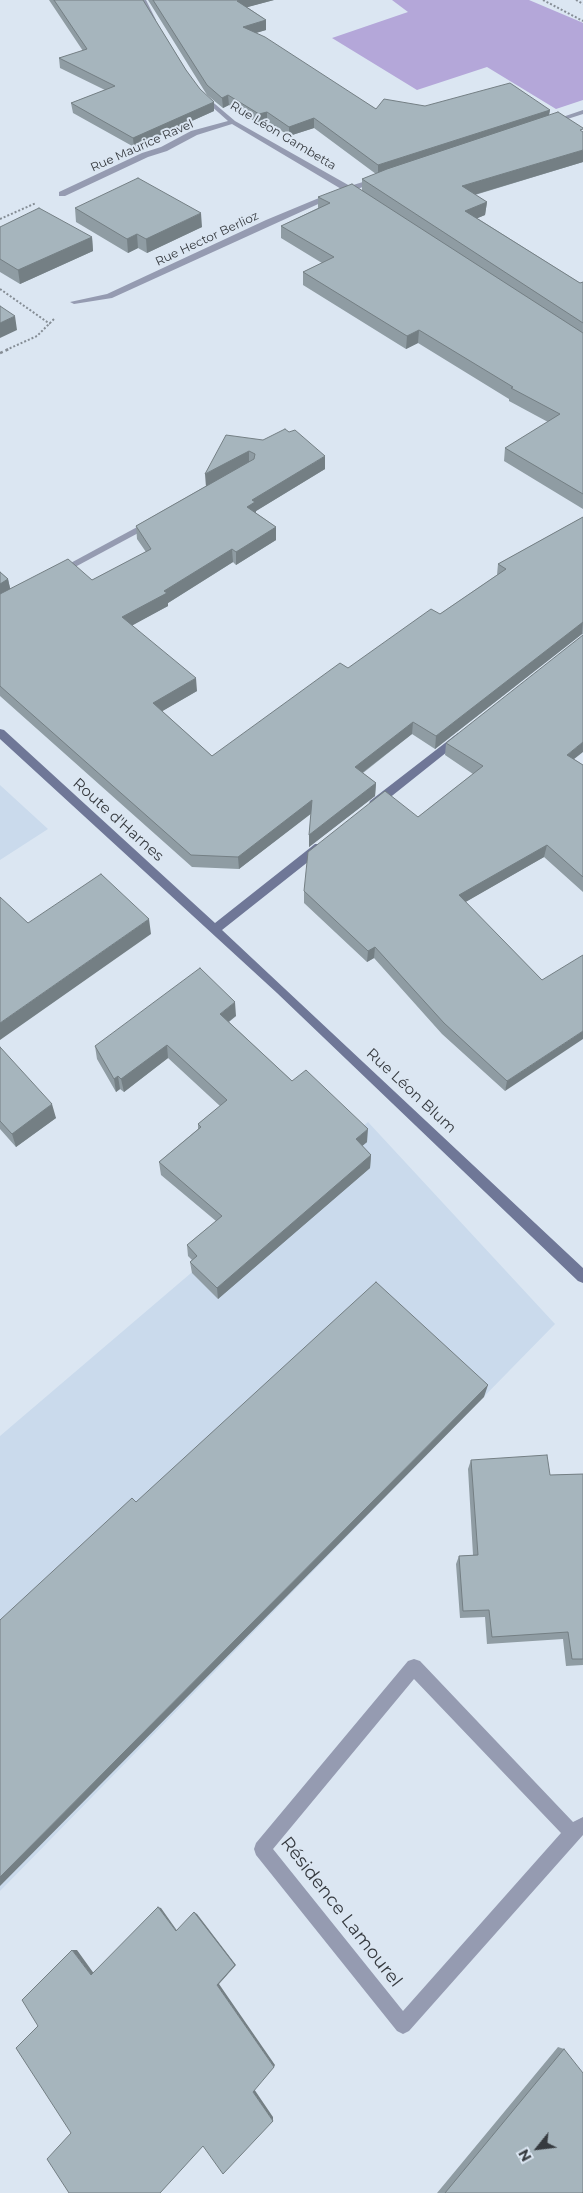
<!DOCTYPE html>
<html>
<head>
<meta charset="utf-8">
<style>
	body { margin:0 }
	#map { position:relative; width:583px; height:2193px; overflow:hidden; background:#dbe6f2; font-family:Montserrat,sans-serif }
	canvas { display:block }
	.north { position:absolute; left:513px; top:2123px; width:50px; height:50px; -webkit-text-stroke:4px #dbe6f2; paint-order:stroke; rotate:241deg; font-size:14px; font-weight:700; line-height:20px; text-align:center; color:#363a3f }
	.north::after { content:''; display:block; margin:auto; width:18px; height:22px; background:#363a3f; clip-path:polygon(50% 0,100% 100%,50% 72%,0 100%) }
</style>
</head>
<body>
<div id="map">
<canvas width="583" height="2193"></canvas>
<div class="north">N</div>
</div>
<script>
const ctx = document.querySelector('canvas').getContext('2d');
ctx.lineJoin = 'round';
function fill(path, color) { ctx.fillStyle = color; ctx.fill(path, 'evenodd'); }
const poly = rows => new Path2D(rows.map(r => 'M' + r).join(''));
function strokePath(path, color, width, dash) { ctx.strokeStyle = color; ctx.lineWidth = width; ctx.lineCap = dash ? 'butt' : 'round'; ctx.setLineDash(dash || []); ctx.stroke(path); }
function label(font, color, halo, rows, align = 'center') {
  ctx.font = font + ' Montserrat,sans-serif'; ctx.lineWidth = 4; ctx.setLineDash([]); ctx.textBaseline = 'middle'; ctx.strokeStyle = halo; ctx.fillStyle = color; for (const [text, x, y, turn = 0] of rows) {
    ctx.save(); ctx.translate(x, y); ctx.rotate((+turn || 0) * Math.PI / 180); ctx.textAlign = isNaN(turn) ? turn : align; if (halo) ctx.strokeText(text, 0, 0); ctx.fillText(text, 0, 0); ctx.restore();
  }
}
fill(poly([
	[0,785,48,829,0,860],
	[368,1122,555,1324,0,1891,0,1436]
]), '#cadaec');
fill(poly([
	[392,0,529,0,581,22,583,23,583,100,556,109,487,67,417,90,332,38,408,12]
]), '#b4a7d9');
strokePath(poly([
	[543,0,583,21],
	[576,0,583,4],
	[0,219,36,203],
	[0,289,50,324],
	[6,350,37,336,54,319]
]), '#858d95', 2, [2, 2]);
strokePath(poly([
	[0,353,9,349]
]), '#858d95', 2.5, [3, 3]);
fill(poly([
	[152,519,157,522,155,524,62,574,59,575,54,572,152,519]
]), '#959bb1');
fill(poly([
	[140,0,146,0,156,20,152,20,140,0],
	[202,93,235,121,350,186,379,177,383,179,355,190,360,194,353,196,232,124,197,135,167,151,148,157,65,196,59,196,59,192,142,153,161,147,191,131,228,121,200,96,200,94,202,93],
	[583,110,583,114,552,124,548,122,583,110],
	[331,193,338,195,112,298,74,304,70,302,107,294,266,220,331,193],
	[414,1659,420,1661,573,1822,583,1817,583,1835,409,2031,403,2034,397,2031,256,1855,254,1849,256,1843,408,1661,414,1659],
	[414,1679,561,1833,403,2011,273,1849,414,1679]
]), '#959bb1');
fill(poly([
	[0,729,4,730,215,923,315,844,323,844,325,847,323,850,222,930,583,1268,583,1283,578,1281,277,993,0,739,0,729],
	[458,733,463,737,462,740,378,807,370,807,369,804,370,801,458,733]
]), '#6f7797');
fill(poly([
	[49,0,143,0,186,70,214,111,134,147,73,113,71,103,105,90,60,68,59,58,83,51],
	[148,0,274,0,247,7,266,20,266,30,255,33,376,109,425,106,550,110,549,115,583,162,475,195,487,202,485,215,477,218,580,283,583,282,583,509,504,461,505,448,548,422,509,401,509,399,418,343,406,349,303,285,303,272,322,263,281,238,281,226,318,208,318,197,362,190,362,179,376,174,314,128,289,136,267,121,259,124,229,105,223,108,207,95],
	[75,208,202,227,147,253,138,248,128,253,76,222],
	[0,227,92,237,93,251,20,284,0,272],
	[226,435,325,469,256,511,256,513,276,527,276,540,236,565,233,562,168,603,168,606,132,625,197,691,162,711,212,756,348,668,440,614,497,575,498,564,583,517,583,634,582,634,435,749,412,734,363,773,376,783,375,796,309,847,311,813,239,869,192,867,0,696,0,572,8,579,10,589,92,580,146,552,137,539,136,526,206,486],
	[446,743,574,759,583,765,583,892,544,857,465,902,542,980,505,1091,442,1034,374,958,367,962,304,903,304,891,418,817,473,774,445,755],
	[236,1016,229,1022,292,1081,367,1142,362,1146,371,1155,370,1168,218,1299,192,1273,190,1262,192,1260,188,1256,187,1245,216,1221,161,1175,159,1162,198,1129,198,1124,220,1106,168,1058,124,1092,120,1089,116,1092,97,1059,95,1046],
	[0,1047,56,1118,16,1147,0,1129],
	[471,1460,550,1475,583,1474,583,1665,566,1666,563,1639,487,1644,485,1617,460,1618,456,1564,459,1556,473,1555,468,1469],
	[558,2047,564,2049,582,2193,437,2193]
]), '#8f9ca3');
fill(poly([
	[239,0,274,0,237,10,237,1],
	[266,20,266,30,243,37,243,27],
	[228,95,229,105,223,108,222,98],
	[214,102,214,111,134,147,133,138],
	[550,110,548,119,378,175,378,165],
	[267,112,267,121,259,124,259,114],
	[314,118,314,128,289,136,289,127],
	[583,150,583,162,460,199,462,186],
	[487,202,485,215,464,224,465,211],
	[201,213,202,227,147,253,146,239],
	[137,234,138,248,128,253,127,239],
	[92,237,93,251,20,284,18,270],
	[15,316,17,330,0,338,0,323],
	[419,330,418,343,406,349,407,336],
	[249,451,249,464,206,487,205,474],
	[325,456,325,469,256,511,256,515,247,507,252,500],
	[276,527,276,540,236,565,236,552],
	[232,549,233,562,168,603,168,606,124,630,122,617],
	[8,579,11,592,0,598,0,584],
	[583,622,582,634,435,749,436,736],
	[196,678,197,691,154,716,153,703],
	[413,722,412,734,354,779,355,767],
	[583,742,583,752,564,767,567,755],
	[376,783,375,796,309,847,309,835],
	[312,800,312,813,239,869,238,857],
	[547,845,544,857,457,907,459,895],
	[149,919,151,934,0,1040,0,1023],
	[375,947,374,958,367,962,368,951],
	[235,1002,236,1016,221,1027,220,1014],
	[583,1031,583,1039,505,1091,507,1081],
	[167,1045,168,1058,124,1092,121,1079],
	[118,1076,120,1089,116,1092,114,1079],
	[52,1104,56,1118,16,1147,12,1134],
	[368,1129,367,1142,355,1152,356,1139],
	[371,1155,370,1168,218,1299,217,1288],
	[488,1385,484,1397,0,1886,0,1877],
	[158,1907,161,1908,178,1932,176,1931],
	[194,1912,197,1914,236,1965,219,1984,275,2065,274,2067,217,1985],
	[72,1950,77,1950,95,1975,91,1975],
	[254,2089,273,2117,273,2121,253,2092]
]), '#747f84');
const building = poly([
	[54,0,143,0,186,70,200,89,214,102,133,138,71,103,115,86,59,58,87,49,54,0],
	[153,0,239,0,237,1,266,20,243,27,265,37,376,109,384,99,425,106,510,83,550,110,378,165,314,118,289,127,267,112,259,114,228,95,222,98,207,85,153,0],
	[558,112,583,128,583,129,580,130,583,132,583,150,462,186,487,202,465,211,580,283,583,282,583,323,362,179,387,169,558,112],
	[138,178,201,213,146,239,137,234,127,239,75,208,138,178],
	[352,184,583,333,583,494,505,448,560,414,511,388,513,387,419,330,407,336,303,272,334,257,281,226,330,203,318,197,352,184],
	[39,208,92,237,18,270,0,259,0,227,39,208],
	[0,306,15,316,0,323,0,306],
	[285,429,289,432,295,430,325,456,252,500,255,502,247,507,276,527,236,552,232,549,164,591,167,593,122,617,196,678,153,703,212,756,340,663,348,668,431,609,440,614,506,569,498,564,583,517,583,622,436,736,413,722,355,767,376,783,309,835,312,800,238,857,191,855,0,686,0,594,68,559,92,580,151,549,136,526,254,459,255,454,249,451,205,474,226,435,263,440,285,429],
	[0,572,8,579,0,584,0,572],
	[583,635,583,742,567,755,583,765,583,877,547,845,459,895,542,980,583,955,583,1031,507,1081,444,1023,375,947,368,951,304,891,308,852,385,791,418,817,483,766,446,743,583,635],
	[101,874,149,919,0,1023,0,897,28,923,101,874],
	[200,968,235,1002,220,1014,292,1081,306,1070,368,1129,356,1139,371,1155,217,1288,190,1262,197,1256,187,1245,222,1216,159,1162,201,1127,198,1124,227,1100,167,1045,121,1079,118,1076,114,1079,95,1046,200,968],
	[0,1047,52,1104,12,1134,0,1121,0,1047],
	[376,1282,488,1385,0,1877,0,1620,132,1498,136,1502,376,1282],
	[547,1455,550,1475,583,1474,583,1659,572,1659,568,1632,492,1637,489,1610,463,1611,459,1556,478,1555,471,1460,547,1455],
	[158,1907,176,1931,194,1912,235,1965,217,1985,274,2067,253,2092,273,2121,223,2174,203,2146,160,2193,69,2193,47,2159,71,2133,16,2048,38,2026,22,2000,72,1950,91,1975,158,1907],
	[564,2049,583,2073,583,2192,582,2193,445,2193,564,2049]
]);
fill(building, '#a6b5bd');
strokePath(building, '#747f84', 1);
label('12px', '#363a3f', '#dbe6f2', [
	["Rue Léon Gambetta",283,136,31],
	["Rue Maurice Ravel",142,146,-24],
	["Rue Hector Berlioz",207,239,-25]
]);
label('15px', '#363a3f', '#dbe6f2', [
	["Route d'Harnes",118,820,42],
	["Rue Léon Blum",411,1091,43]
]);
label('18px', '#363a3f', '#dbe6f2', [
	["Résidence Lamourel",341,1912,52]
]);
</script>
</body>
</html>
